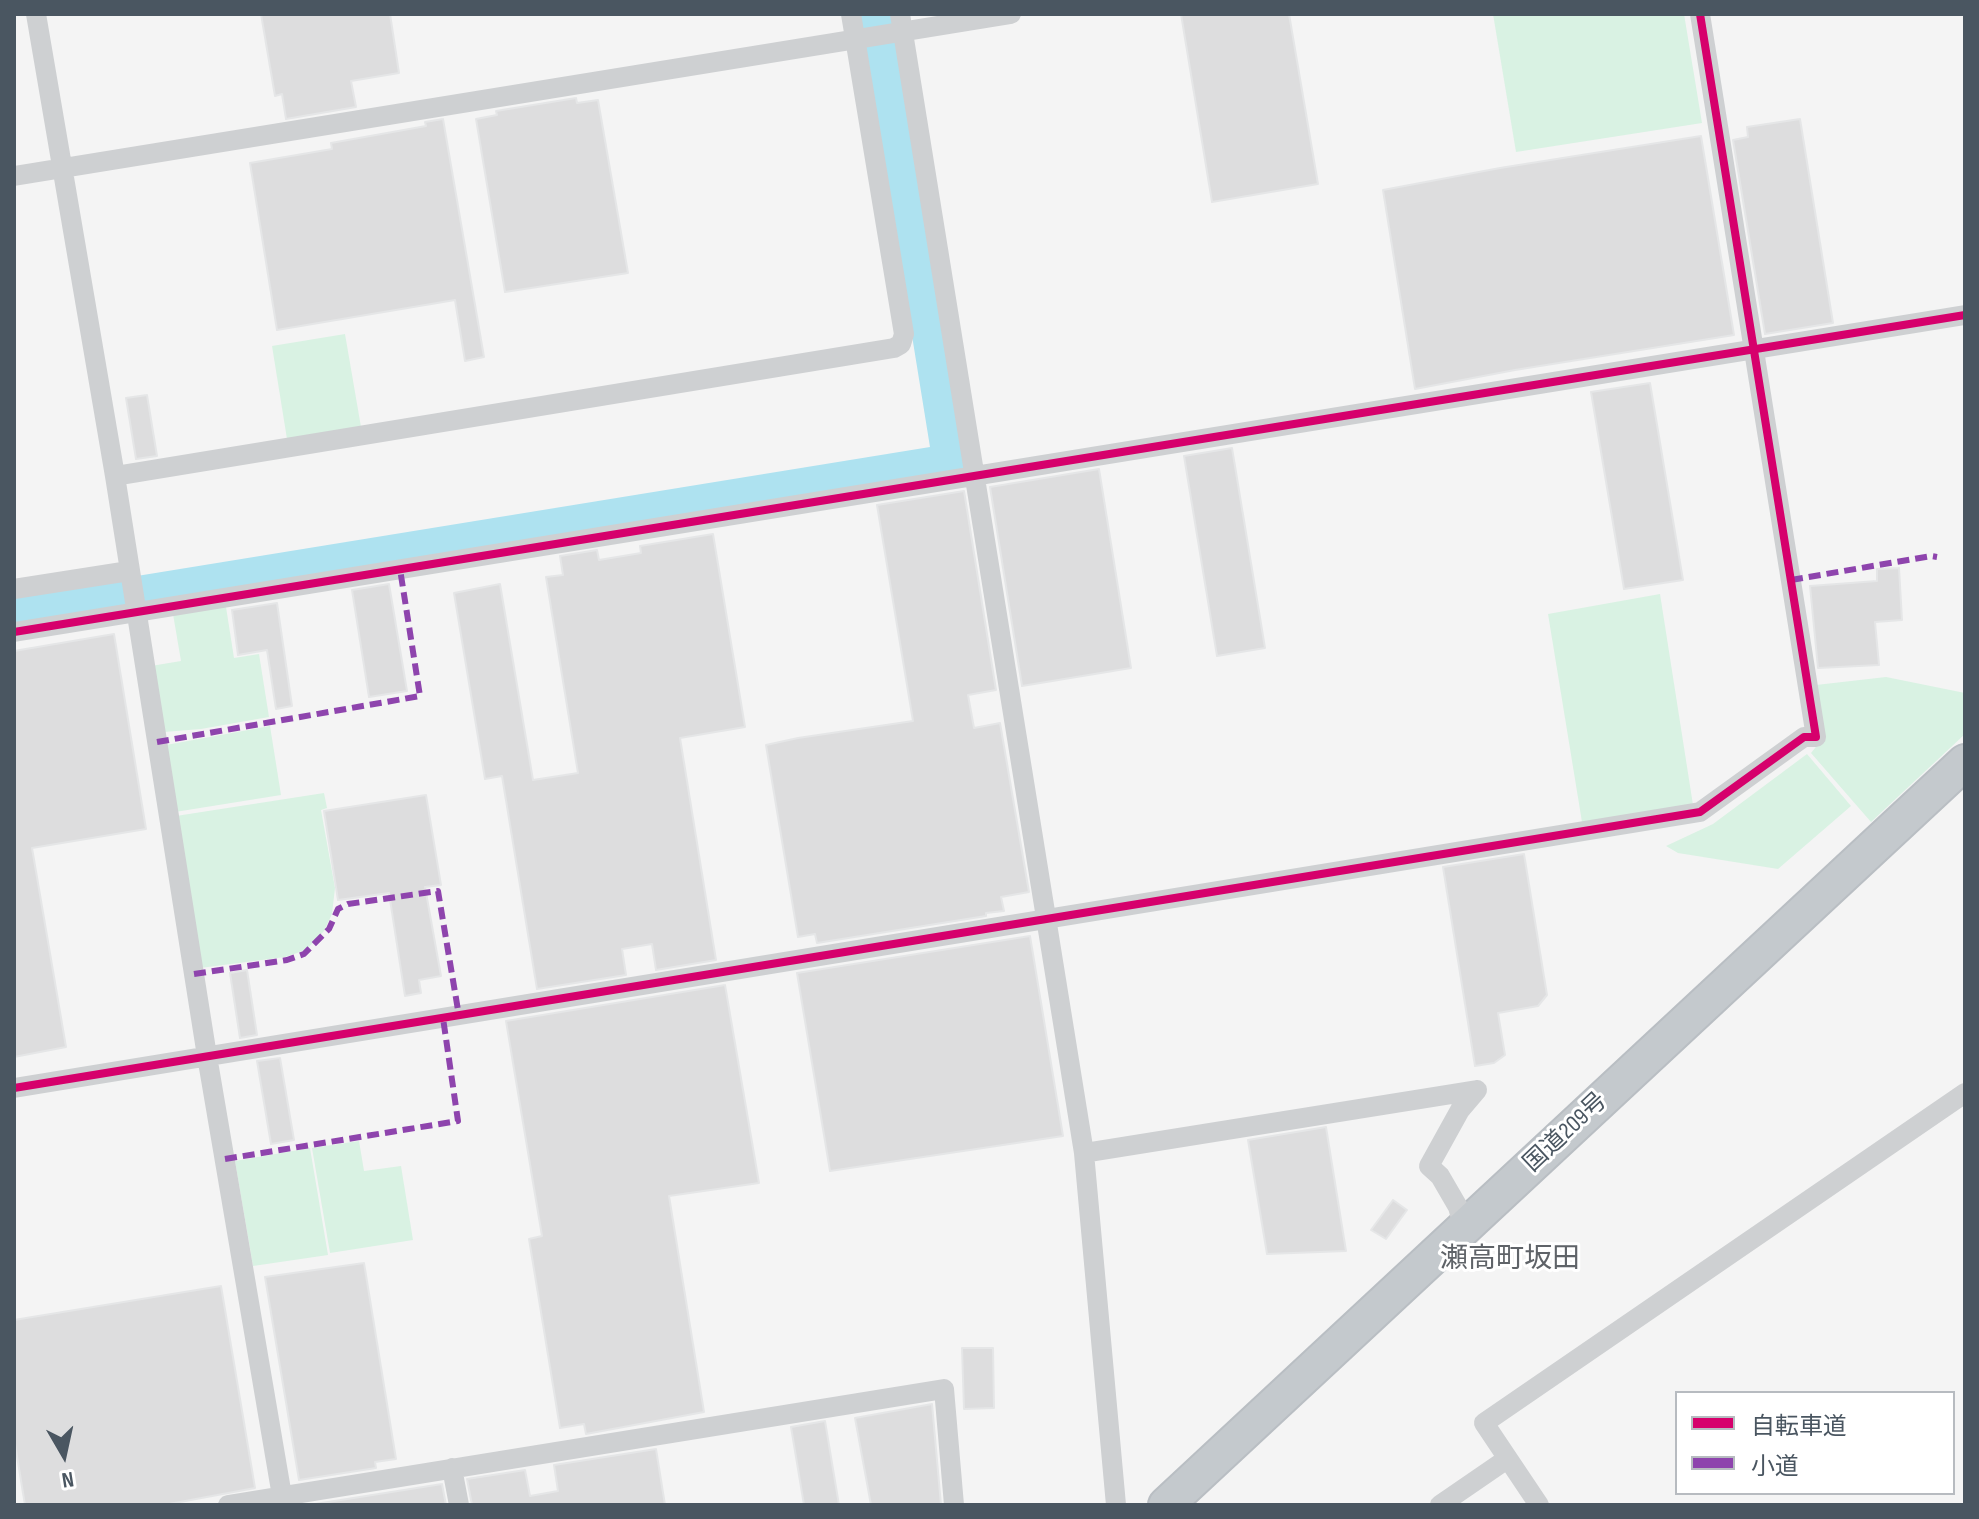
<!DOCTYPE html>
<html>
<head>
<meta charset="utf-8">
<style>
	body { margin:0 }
	#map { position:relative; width:1979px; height:1519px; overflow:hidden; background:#f4f4f4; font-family:"Sofia Sans Condensed","Noto Sans JP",sans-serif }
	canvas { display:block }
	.frame { position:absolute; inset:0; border:16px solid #4a5661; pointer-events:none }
	.legend { position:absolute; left:1675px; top:1391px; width:280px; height:104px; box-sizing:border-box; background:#fff; border:2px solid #b7bbc0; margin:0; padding:10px 14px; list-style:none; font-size:24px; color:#4a5661 }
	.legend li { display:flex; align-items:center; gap:16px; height:40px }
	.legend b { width:40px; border:2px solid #b7bbc0 }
	.north { position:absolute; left:24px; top:1415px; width:80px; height:80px; -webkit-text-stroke:6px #fff; paint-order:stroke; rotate:171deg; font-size:22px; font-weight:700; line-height:32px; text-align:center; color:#4a5661 }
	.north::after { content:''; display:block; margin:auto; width:28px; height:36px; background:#4a5661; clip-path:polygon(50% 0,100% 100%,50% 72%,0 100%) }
</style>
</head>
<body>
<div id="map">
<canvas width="1979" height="1519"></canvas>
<div class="frame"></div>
<ul class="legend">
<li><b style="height:10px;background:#d6006c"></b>自転車道</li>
<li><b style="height:10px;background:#8e44ad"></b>小道</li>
</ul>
<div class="north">N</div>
</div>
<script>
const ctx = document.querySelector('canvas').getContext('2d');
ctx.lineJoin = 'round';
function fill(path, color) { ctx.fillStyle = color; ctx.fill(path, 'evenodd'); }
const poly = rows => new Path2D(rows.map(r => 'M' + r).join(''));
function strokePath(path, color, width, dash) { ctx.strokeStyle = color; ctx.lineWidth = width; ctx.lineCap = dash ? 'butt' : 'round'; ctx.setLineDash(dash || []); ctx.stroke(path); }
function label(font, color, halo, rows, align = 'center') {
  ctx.font = font + ' "Sofia Sans Condensed","Noto Sans JP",sans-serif'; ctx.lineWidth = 6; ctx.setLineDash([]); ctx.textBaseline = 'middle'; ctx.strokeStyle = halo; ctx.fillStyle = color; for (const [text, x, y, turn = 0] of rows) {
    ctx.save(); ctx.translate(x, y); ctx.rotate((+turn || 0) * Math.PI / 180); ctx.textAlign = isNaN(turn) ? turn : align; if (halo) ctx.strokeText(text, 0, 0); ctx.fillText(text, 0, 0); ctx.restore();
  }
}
fill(poly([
	[1493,14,1684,14,1702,123,1516,152],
	[345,334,361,427,287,439,272,346],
	[1660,594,1693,805,1582,822,1548,614],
	[226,607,234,658,259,654,269,717,201,729,164,732,151,666,181,661,173,614],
	[1886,677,1965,693,1965,734,1871,822,1811,753,1823,738,1816,685],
	[270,726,281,795,175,812,166,745],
	[1807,754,1851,806,1778,869,1678,853,1666,846,1713,824],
	[324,793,327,808,321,810,335,888,332,914,324,931,306,950,285,957,200,968,176,816],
	[359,1141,364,1171,401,1166,413,1240,330,1253,312,1148],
	[310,1148,328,1255,253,1266,235,1161]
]), '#d9f2e3');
fill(poly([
	[860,14,893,14,966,465,963,471,14,625,14,596,930,447]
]), '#aee2f0');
const building = poly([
	[261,14,390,14,399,73,351,81,356,107,286,119,282,94,275,96,261,14],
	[1181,14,1289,14,1318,184,1212,202,1181,14],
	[576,98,577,103,598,100,628,273,505,292,476,119,497,115,496,111,576,98],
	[443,119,484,357,465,361,455,300,277,330,250,163,332,149,331,143,426,126,425,122,443,119],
	[1800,119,1833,323,1765,334,1733,140,1748,137,1747,127,1800,119],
	[1701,136,1734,335,1515,370,1415,389,1383,190,1500,168,1701,136],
	[1650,383,1683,580,1624,589,1591,392,1650,383],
	[147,395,157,456,136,459,126,398,147,395],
	[1232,448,1265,648,1217,656,1184,456,1232,448],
	[1099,469,1131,668,1022,686,990,487,1099,469],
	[964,491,996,690,968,695,974,728,1000,723,1029,892,1001,897,1004,911,986,913,986,916,817,943,815,934,798,937,766,745,798,738,913,721,877,505,964,491],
	[713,534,745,727,680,738,716,960,656,970,652,944,622,949,626,975,537,989,502,776,485,779,454,593,500,584,533,780,578,773,546,577,563,575,560,556,597,550,599,560,641,553,640,546,713,534],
	[1899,568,1902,620,1875,622,1879,665,1818,668,1810,586,1877,581,1877,569,1899,568],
	[389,584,407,691,369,697,352,590,389,584],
	[277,603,292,706,276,709,267,650,238,655,232,610,277,603],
	[114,634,146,829,32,848,66,1047,14,1057,14,651,114,634],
	[426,795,441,885,425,887,441,976,419,980,421,993,405,996,389,893,338,900,324,811,426,795],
	[1524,854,1547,995,1538,1006,1498,1013,1505,1055,1494,1063,1475,1066,1443,867,1524,854],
	[1030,936,1063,1136,830,1171,797,973,1030,936],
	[247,970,257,1035,240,1038,230,973,247,970],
	[725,985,759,1183,669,1196,704,1412,586,1434,584,1424,560,1428,529,1239,542,1236,506,1021,725,985],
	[280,1058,294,1140,271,1144,257,1061,280,1058],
	[1326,1127,1346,1251,1267,1254,1248,1140,1326,1127],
	[1393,1200,1407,1210,1386,1239,1371,1230,1393,1200],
	[364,1263,396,1459,375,1462,376,1468,299,1480,265,1277,364,1263],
	[221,1286,255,1488,164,1505,25,1505,14,1438,14,1320,221,1286],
	[962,1348,993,1348,994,1408,964,1409,962,1348],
	[932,1404,941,1505,871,1505,855,1418,932,1404],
	[825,1421,839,1505,804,1505,791,1427,825,1421],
	[656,1449,665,1505,472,1505,467,1479,525,1470,530,1496,558,1491,554,1465,656,1449],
	[442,1484,446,1505,309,1505,442,1484]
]);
fill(building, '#ddddde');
strokePath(building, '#e5e6e7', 2);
const trunk = poly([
	[1166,1505,1965,762]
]);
strokePath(trunk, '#b9bec3', 38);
strokePath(poly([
	[36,14,115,476,207,1056,282,1496,281,1505],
	[900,14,1084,1153,1116,1505],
	[14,176,1011,14],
	[115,476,894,348,901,344,904,334,851,14],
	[14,589,129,571],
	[14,632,1965,315],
	[14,1088,1700,812,1804,737,1816,737,1700,14],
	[1084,1153,1477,1090],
	[1464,1228,1458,1207,1440,1176,1429,1166,1460,1110,1477,1090],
	[452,1468,459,1505],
	[228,1505,944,1389,954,1505],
	[1440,1505,1507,1459],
	[1539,1505,1484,1423,1965,1093]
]), '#ced0d2', 20);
strokePath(trunk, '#c4c9cd', 34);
strokePath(poly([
	[1791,580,1931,556,1937,557],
	[157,742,420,696,400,569],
	[194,974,287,960,304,954,329,929,338,909,348,904,438,891,459,1016],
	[225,1159,458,1121,443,1018]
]), '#8e44ad', 6, [12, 6]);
strokePath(poly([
	[14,632,1965,315],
	[14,1088,1700,812,1804,737,1816,737,1700,14]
]), '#d6006c', 8);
label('24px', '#4a5661', '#fff', [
	["国道209号",1566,1133,-43]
]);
label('28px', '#5f6368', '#fff', [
	["瀬高町坂田",1510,1260]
]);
</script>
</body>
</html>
